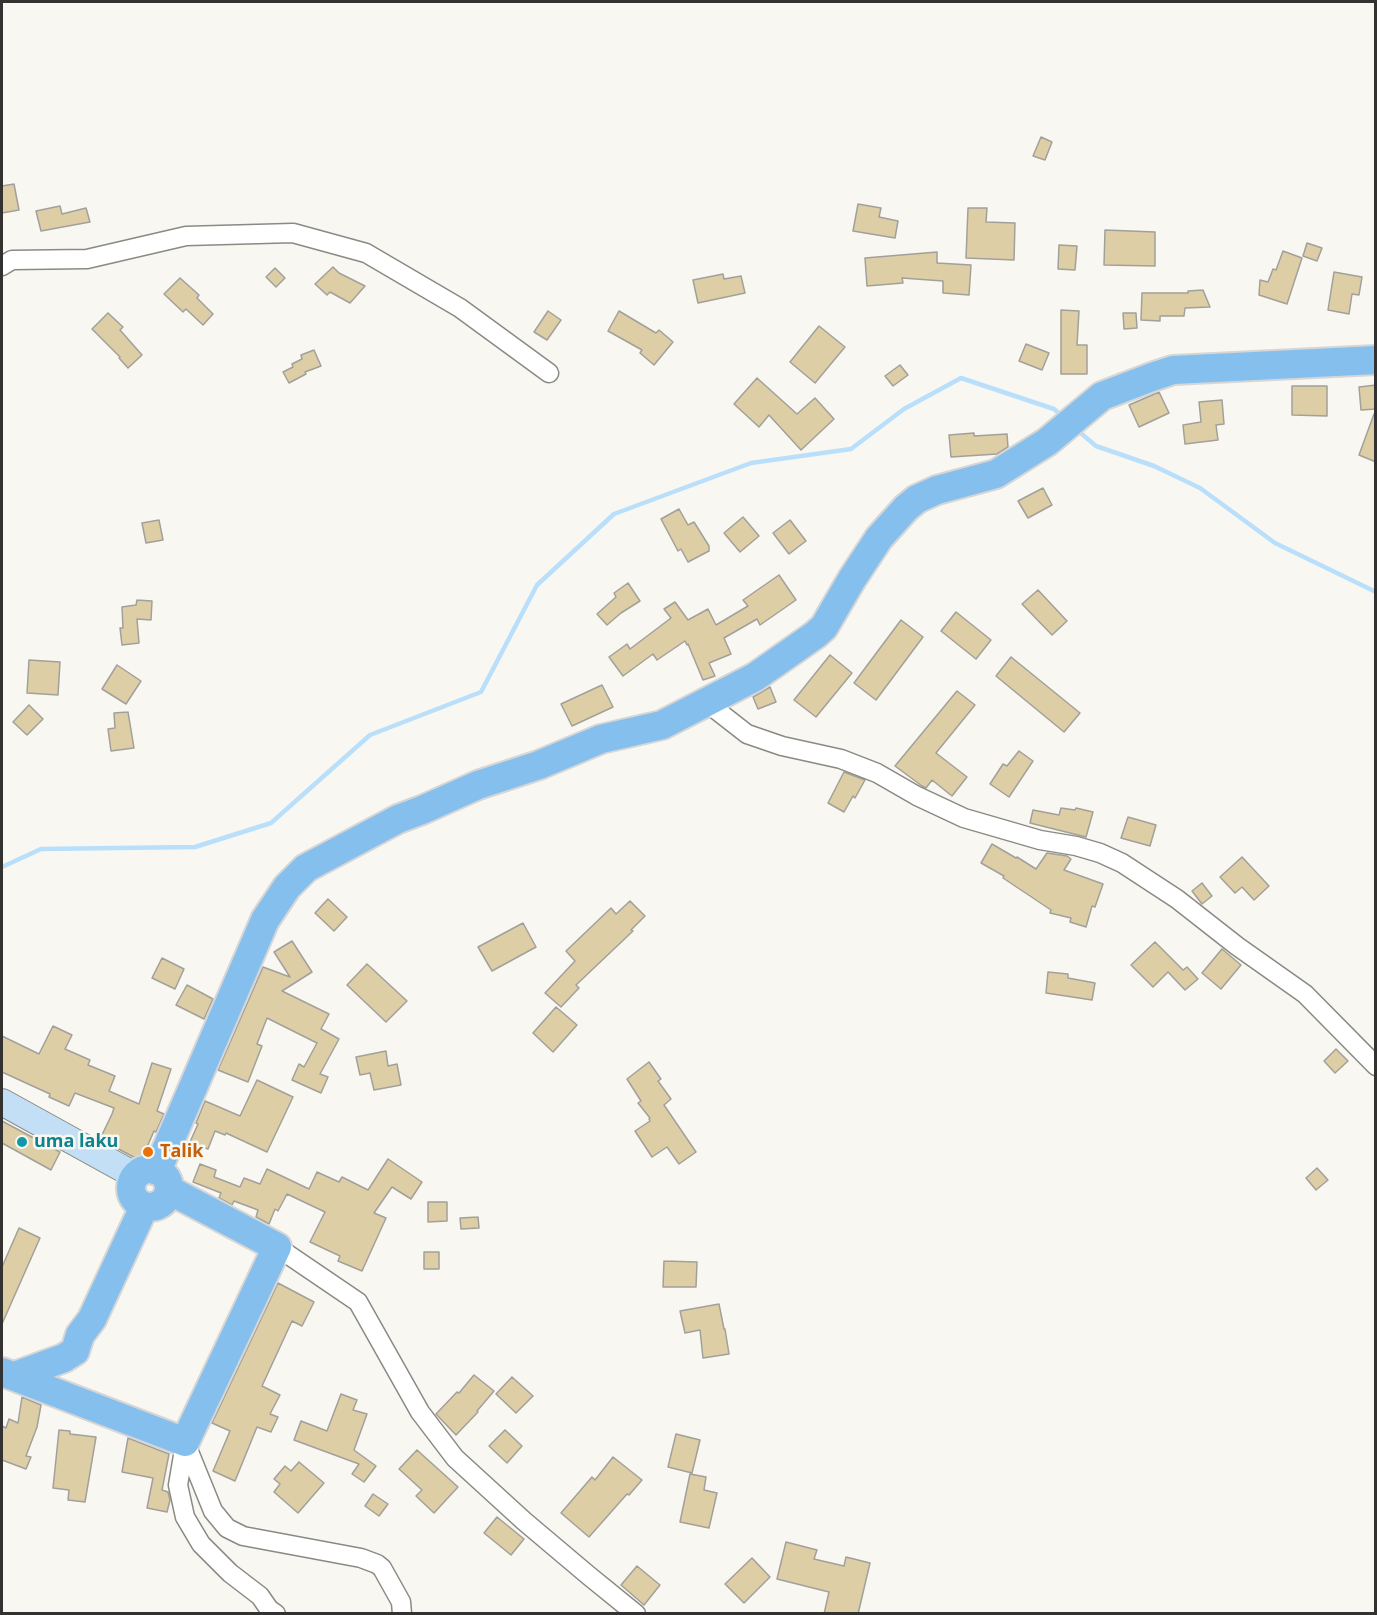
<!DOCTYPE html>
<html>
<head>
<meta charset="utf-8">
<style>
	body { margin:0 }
	#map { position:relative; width:1377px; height:1615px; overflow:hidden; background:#f9f7f1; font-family:"Open Sans",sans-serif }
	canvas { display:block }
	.frame { position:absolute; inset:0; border:3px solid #333230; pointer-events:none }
</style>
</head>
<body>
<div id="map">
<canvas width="1377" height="1615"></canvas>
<div class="frame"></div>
</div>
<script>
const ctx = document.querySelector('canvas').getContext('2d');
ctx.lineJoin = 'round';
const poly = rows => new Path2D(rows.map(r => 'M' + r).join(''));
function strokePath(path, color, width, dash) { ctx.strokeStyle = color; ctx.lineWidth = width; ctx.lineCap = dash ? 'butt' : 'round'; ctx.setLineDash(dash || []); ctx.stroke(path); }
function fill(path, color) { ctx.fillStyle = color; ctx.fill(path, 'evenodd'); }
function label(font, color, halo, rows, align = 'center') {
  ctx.font = font + ' "Open Sans",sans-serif'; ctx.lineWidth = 5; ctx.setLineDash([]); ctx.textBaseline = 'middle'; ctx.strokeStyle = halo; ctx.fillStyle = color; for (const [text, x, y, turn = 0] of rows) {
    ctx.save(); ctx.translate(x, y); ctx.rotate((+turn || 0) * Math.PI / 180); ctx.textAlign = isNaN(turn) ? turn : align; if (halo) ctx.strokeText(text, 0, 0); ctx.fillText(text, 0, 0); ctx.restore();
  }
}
strokePath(poly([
	[1076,429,1096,446,1154,466,1200,488,1275,543,1376,592],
	[2,867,41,849,195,847,271,823,370,735,481,692,537,585,614,514,751,463,851,449,904,409,961,378,1054,409,1063,417]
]), '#b9dffb', 4.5);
const building = poly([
	[1041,137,1052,142,1045,160,1033,156,1041,137],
	[14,184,19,210,2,213,2,186,14,184],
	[858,204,881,208,879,217,898,221,895,238,853,231,858,204],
	[60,206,62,214,86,208,90,222,41,231,36,211,60,206],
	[968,208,987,208,986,222,1015,223,1014,260,966,258,968,208],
	[1105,230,1155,232,1155,266,1104,265,1105,230],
	[1307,243,1322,248,1317,261,1303,256,1307,243],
	[1059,245,1077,246,1075,270,1058,269,1059,245],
	[1283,251,1302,258,1287,304,1259,295,1260,280,1268,282,1273,269,1276,270,1283,251],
	[937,252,937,263,971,265,969,295,943,293,943,281,902,278,903,283,867,286,865,258,937,252],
	[333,267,339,273,365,286,350,303,330,292,327,295,315,284,333,267],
	[275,268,285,278,276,287,266,277,275,268],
	[1334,272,1362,277,1359,295,1352,294,1349,314,1328,310,1334,272],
	[723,274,724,279,741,276,745,293,698,303,693,280,723,274],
	[180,278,199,295,197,298,213,314,203,325,186,309,183,312,164,294,180,278],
	[1203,290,1210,307,1185,308,1184,316,1160,316,1160,321,1141,320,1142,293,1188,293,1188,291,1203,290],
	[1061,310,1079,311,1077,345,1087,345,1087,374,1061,374,1061,310],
	[548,311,561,320,547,340,534,332,548,311],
	[619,311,656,333,659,330,673,342,654,365,640,353,642,350,608,331,619,311],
	[108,313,123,327,120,330,142,355,128,368,119,358,120,357,92,329,108,313],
	[1123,313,1136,313,1137,328,1124,329,1123,313],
	[819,326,845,347,815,383,790,362,819,326],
	[1026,344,1049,353,1042,370,1019,361,1026,344],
	[314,350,321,366,305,372,306,374,289,383,283,372,293,367,292,364,302,359,301,355,314,350],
	[900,365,908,375,893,386,885,376,900,365],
	[757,378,797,414,815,398,834,419,801,450,769,415,759,427,734,404,757,378],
	[1376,385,1376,409,1361,410,1359,387,1376,385],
	[1292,386,1327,386,1327,416,1292,415,1292,386],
	[1159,392,1169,413,1139,427,1129,405,1159,392],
	[1222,400,1224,424,1216,425,1218,440,1185,444,1183,425,1201,422,1199,402,1222,400],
	[1374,414,1376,415,1376,462,1359,455,1374,414],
	[974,433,974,436,1007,434,1008,447,997,454,951,457,949,435,974,433],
	[1043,488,1052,505,1028,518,1018,501,1043,488],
	[679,509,688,525,694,522,709,546,709,551,688,562,681,549,678,551,661,519,679,509],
	[743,517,759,536,740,552,724,533,743,517],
	[159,520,163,540,146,543,142,523,159,520],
	[790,520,806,541,789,554,773,533,790,520],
	[779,575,796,600,760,625,757,619,724,638,731,654,709,663,715,676,703,680,688,644,687,645,685,641,657,660,653,654,623,676,609,657,627,644,630,649,671,618,664,609,675,602,688,620,708,609,716,625,748,606,743,600,779,575],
	[628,583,640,601,621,613,607,625,597,614,616,597,614,593,628,583],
	[1038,590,1067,621,1052,635,1022,604,1038,590],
	[137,600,152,601,151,620,137,619,139,643,122,645,120,628,123,628,122,607,136,605,137,600],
	[956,612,991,640,976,659,941,631,956,612],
	[901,620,923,637,876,700,854,683,901,620],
	[830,655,852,673,816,717,794,700,830,655],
	[1011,657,1080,713,1064,732,996,676,1011,657],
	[29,660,60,662,58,695,27,693,29,660],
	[117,665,141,681,126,704,102,689,117,665],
	[602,685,613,707,572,726,561,704,602,685],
	[770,687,776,702,758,709,753,697,770,687],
	[957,691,975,705,936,753,967,777,952,796,932,780,926,788,922,786,895,766,957,691],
	[29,705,43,719,27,735,13,722,29,705],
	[128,712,134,748,111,751,108,729,115,728,114,713,128,712],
	[1019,751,1033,761,1009,797,990,784,1003,764,1007,766,1019,751],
	[844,772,865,780,855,798,853,796,844,812,828,803,844,772],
	[1061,808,1075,810,1076,808,1093,812,1086,837,1030,823,1033,810,1059,815,1061,808],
	[1128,817,1156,825,1150,846,1121,838,1128,817],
	[992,844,1016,858,1017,857,1036,869,1047,853,1067,856,1071,859,1064,870,1103,884,1095,907,1092,906,1086,927,1070,922,1071,918,1050,913,1051,910,1003,878,1004,876,981,863,992,844],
	[1242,857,1269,886,1254,900,1242,887,1235,893,1220,877,1242,857],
	[1202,883,1212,896,1202,904,1192,891,1202,883],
	[328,899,347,917,334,931,315,913,328,899],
	[630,901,645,916,631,930,633,931,576,985,579,988,561,1007,545,993,575,961,566,951,611,908,616,914,630,901],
	[523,923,536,947,492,971,478,947,523,923],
	[292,941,312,972,282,991,329,1014,321,1029,339,1039,320,1074,328,1077,321,1093,292,1080,299,1064,304,1067,317,1043,267,1018,257,1044,262,1046,248,1082,218,1070,263,967,290,977,274,952,292,941],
	[1155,942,1183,970,1187,967,1198,979,1185,990,1168,972,1153,987,1131,965,1155,942],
	[1222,949,1241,965,1221,989,1202,973,1222,949],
	[162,958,184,969,175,989,152,978,162,958],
	[367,964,407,1001,386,1022,347,985,367,964],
	[1048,972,1068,974,1068,978,1095,983,1092,1000,1046,993,1048,972],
	[187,985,213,999,204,1019,176,1005,187,985],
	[556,1007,577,1025,553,1052,533,1033,556,1007],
	[53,1026,72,1035,65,1049,90,1060,88,1065,115,1076,109,1091,139,1104,152,1063,171,1069,157,1111,164,1114,156,1132,154,1131,141,1161,100,1139,112,1114,114,1108,75,1093,69,1106,49,1097,50,1094,2,1072,2,1036,39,1054,53,1026],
	[1336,1049,1348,1061,1335,1073,1324,1061,1336,1049],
	[386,1051,388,1066,397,1064,401,1085,374,1090,370,1073,360,1075,356,1057,386,1051],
	[649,1062,661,1079,658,1081,671,1099,664,1105,696,1152,679,1164,667,1147,652,1157,635,1131,650,1121,649,1119,650,1118,638,1103,641,1101,627,1079,649,1062],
	[257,1080,293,1097,267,1152,226,1133,225,1135,215,1131,208,1149,190,1142,198,1124,196,1123,205,1101,240,1116,257,1080],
	[2,1121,60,1152,51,1170,2,1143,2,1121],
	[388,1159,422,1182,411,1199,392,1187,374,1213,386,1218,362,1271,338,1261,340,1256,310,1242,325,1212,287,1194,278,1211,275,1209,269,1224,256,1217,258,1210,234,1201,232,1205,219,1198,221,1193,193,1182,200,1164,216,1170,214,1177,240,1187,244,1178,260,1184,267,1169,309,1189,317,1172,339,1182,342,1177,368,1190,388,1159],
	[1317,1168,1328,1180,1316,1190,1306,1178,1317,1168],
	[428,1202,447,1202,447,1221,428,1222,428,1202],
	[478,1217,479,1228,461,1229,460,1218,478,1217],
	[19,1228,40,1238,2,1324,2,1267,19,1228],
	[424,1252,439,1252,439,1269,424,1269,424,1252],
	[664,1261,697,1262,696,1287,663,1287,664,1261],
	[278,1283,314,1302,302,1326,292,1321,262,1386,280,1395,270,1414,278,1417,271,1432,257,1427,235,1481,213,1471,230,1431,212,1423,278,1283],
	[719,1304,724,1329,725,1329,729,1354,703,1358,700,1330,685,1333,680,1311,719,1304],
	[474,1375,494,1391,477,1411,478,1412,456,1435,436,1414,457,1392,459,1393,474,1375],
	[512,1377,533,1396,516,1413,496,1394,512,1377],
	[341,1394,357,1400,353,1410,367,1414,354,1450,376,1466,364,1482,352,1474,359,1464,294,1440,301,1421,327,1431,341,1394],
	[22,1397,41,1405,37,1427,26,1456,31,1457,26,1469,2,1460,2,1426,6,1428,9,1419,18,1423,22,1397],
	[59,1430,70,1431,70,1434,96,1437,85,1502,68,1500,69,1490,53,1488,59,1430],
	[505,1430,522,1446,507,1463,489,1446,505,1430],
	[676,1434,700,1440,692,1473,668,1467,676,1434],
	[128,1438,169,1454,162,1490,168,1492,170,1500,167,1512,147,1508,153,1478,122,1472,128,1438],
	[417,1450,458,1487,434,1513,416,1496,422,1490,399,1469,417,1450],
	[613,1457,642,1480,629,1495,627,1494,589,1537,561,1513,592,1477,595,1480,613,1457],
	[299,1462,324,1483,298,1513,274,1492,280,1484,274,1479,285,1466,291,1471,299,1462],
	[690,1474,706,1477,704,1490,717,1493,709,1528,680,1522,690,1474],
	[373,1494,388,1504,379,1516,365,1506,373,1494],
	[497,1517,524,1539,511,1555,484,1533,497,1517],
	[786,1542,817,1550,814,1559,844,1566,846,1557,870,1563,858,1614,824,1614,829,1592,777,1579,786,1542],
	[752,1558,770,1577,744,1603,725,1584,752,1558],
	[637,1566,660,1585,644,1605,621,1585,637,1566]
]);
fill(building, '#decea6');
strokePath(building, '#a2a09a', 1.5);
const street = poly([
	[2,266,12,260,87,259,186,236,293,233,366,253,460,308,549,373],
	[706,702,747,734,782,746,841,759,877,773,917,796,964,818,1040,840,1076,846,1100,853,1122,863,1177,899,1237,946,1305,994,1376,1066],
	[277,1247,358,1302,420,1412,455,1458,524,1521,588,1575,636,1614],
	[185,1442,213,1511,227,1528,243,1536,361,1558,377,1564,382,1568,401,1602,402,1614],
	[185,1444,178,1485,185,1517,201,1544,230,1573,260,1596,269,1609,276,1614]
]);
const secondary = poly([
	[2,1102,136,1176]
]);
const primary = poly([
	'131 1188a19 19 0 1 1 38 0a19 19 0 1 1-38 0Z',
	[157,1171,265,920,287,887,306,868,398,819,422,810,478,785,539,765,601,739,662,725,755,677,815,635,824,627,852,579,879,538,906,508,917,499,937,490,996,474,1047,442,1102,396,1152,377,1173,370,1376,360],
	[2,1372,185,1442,277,1247,169,1190],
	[15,1376,64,1358,75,1351,80,1335,92,1319,144,1207]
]);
strokePath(street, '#8b8984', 21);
strokePath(secondary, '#8b8984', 28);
strokePath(primary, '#d6d6d6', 32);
strokePath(street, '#fff', 18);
strokePath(secondary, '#c2dff6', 26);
strokePath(primary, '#85bfee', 28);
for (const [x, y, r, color] of [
	[22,1142,6,"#0f9aa8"],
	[148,1152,6,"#e8710a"]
]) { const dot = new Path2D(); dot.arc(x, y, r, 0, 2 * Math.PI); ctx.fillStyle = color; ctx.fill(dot); strokePath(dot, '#f9f7f1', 2); }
label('bold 18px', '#0d838f', '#f9f7f1', [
	["uma laku",34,1142]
], 'left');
label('bold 18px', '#c56008', '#f9f7f1', [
	["Talik",160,1152]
], 'left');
</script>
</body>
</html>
